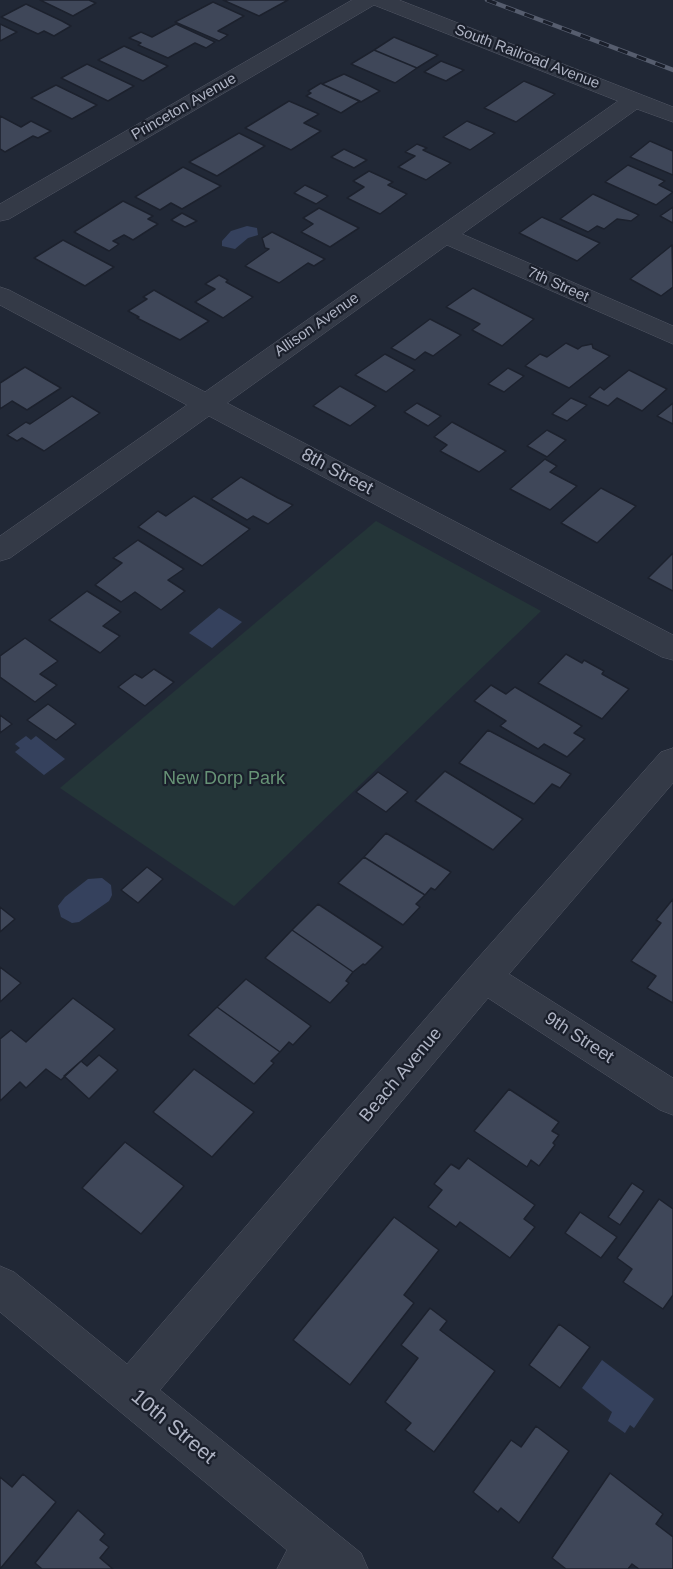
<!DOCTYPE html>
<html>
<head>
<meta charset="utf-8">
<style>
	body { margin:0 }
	canvas { display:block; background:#212836 }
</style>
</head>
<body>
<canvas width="673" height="1569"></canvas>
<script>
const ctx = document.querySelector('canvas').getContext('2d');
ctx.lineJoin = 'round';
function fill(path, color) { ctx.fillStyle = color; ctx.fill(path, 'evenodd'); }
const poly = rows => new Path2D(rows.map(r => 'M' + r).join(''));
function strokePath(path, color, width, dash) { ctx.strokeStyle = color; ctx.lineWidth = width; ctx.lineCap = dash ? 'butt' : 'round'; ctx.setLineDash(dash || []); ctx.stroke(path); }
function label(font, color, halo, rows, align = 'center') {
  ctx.font = font + ' Helvetica,sans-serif'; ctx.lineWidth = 4.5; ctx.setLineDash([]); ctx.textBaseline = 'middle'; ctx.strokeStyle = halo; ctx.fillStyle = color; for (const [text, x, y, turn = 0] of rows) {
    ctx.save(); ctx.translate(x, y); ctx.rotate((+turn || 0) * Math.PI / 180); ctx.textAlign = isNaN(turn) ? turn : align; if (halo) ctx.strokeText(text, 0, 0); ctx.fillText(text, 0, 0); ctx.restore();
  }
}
fill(poly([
	[376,521,541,611,234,906,60,788]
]), '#243538');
fill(poly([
	[247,226,257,228,258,235,248,238,235,249,222,246,222,241,231,231],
	[219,608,242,622,212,648,189,633],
	[26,736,31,740,36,736,65,759,44,775,15,752,20,748,15,744],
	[102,878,111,885,112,895,109,901,79,922,72,923,61,917,58,906,65,897,88,879],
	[602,1360,654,1399,634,1428,630,1425,625,1433,608,1421,612,1412,582,1388]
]), '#35415d');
const building = poly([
	[40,0,89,0,96,3,73,16,40,0],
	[223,0,288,0,259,16,223,0],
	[213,2,244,16,218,31,228,35,219,41,175,22,213,2],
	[26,4,62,21,71,26,54,36,44,31,38,34,1,17,26,4],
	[0,24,17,32,0,41,0,24],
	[176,24,215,42,206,48,195,43,168,58,138,45,141,43,129,38,141,32,152,37,176,24],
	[394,37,406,42,438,55,417,68,374,50,394,37],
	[124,46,168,66,143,81,98,60,124,46],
	[374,50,417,68,395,83,351,64,374,50],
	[441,61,464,70,446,81,424,72,441,61],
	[87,64,134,86,108,101,61,78,87,64],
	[344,74,368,85,380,91,361,102,322,84,344,74],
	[524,81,555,94,516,122,484,108,524,81],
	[321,83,322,84,360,101,341,113,306,96,311,93,308,91,321,83],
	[56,85,97,105,72,119,31,98,56,85],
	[289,101,319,114,304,123,321,131,291,150,245,128,289,101],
	[0,116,21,127,31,121,51,131,38,138,33,136,5,152,0,149,0,116],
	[467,121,495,133,470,150,443,137,467,121],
	[239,133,265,146,217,176,189,162,239,133],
	[650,141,673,151,673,175,630,157,650,141],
	[417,144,427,148,423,150,451,163,426,180,398,167,415,156,405,152,417,144],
	[344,149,367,160,354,168,331,157,344,149],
	[628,165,665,181,659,185,673,192,656,205,605,182,628,165],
	[183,167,221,186,182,209,171,203,160,210,135,197,183,167],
	[369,171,393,182,388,185,407,194,380,214,347,198,364,187,353,181,369,171],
	[305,185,328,196,316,204,294,193,305,185],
	[593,194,639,215,631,221,617,219,604,229,597,226,588,232,560,219,593,194],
	[123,201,153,216,148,219,158,224,133,240,124,235,113,241,119,244,109,251,74,232,123,201],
	[673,207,673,223,660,216,673,207],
	[319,208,359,228,330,247,301,232,313,224,303,218,319,208],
	[182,213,197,221,185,227,171,220,182,213],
	[542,217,600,243,577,261,519,233,542,217],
	[272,232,325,259,314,266,308,263,279,283,245,266,269,249,265,248,262,238,272,232],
	[63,240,114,267,85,286,34,258,63,240],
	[672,245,673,287,661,296,630,279,672,245],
	[219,275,228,280,226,282,253,297,223,318,195,302,215,289,205,284,219,275],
	[473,288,534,319,502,346,472,330,480,324,446,307,473,288],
	[154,290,168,298,209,321,180,340,137,318,139,317,128,311,147,299,143,297,154,290],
	[430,319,461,335,433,356,425,352,415,360,391,348,430,319],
	[566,343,578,349,582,346,592,344,593,348,610,356,569,388,525,366,540,354,547,357,566,343],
	[385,354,415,370,386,392,355,375,385,354],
	[25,367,61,388,27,410,12,401,0,409,0,383,25,367],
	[508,368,524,376,504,392,488,384,508,368],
	[629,370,667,389,642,411,617,398,608,406,589,397,600,387,604,390,629,370],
	[340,386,376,406,350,426,313,406,340,386],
	[72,396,100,413,44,451,22,438,17,441,7,435,26,422,30,424,72,396],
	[571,398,587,405,567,421,552,414,571,398],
	[417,403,441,416,428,426,404,412,417,403],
	[673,403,673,424,657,416,673,403],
	[452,422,506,451,479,472,440,451,447,445,434,437,452,422],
	[547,430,566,440,547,457,527,446,547,430],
	[545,459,557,466,550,472,577,486,550,510,510,489,545,459],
	[241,477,278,498,293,505,268,524,253,516,247,520,211,499,241,477],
	[601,488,636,506,597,543,561,523,601,488],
	[194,496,250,529,202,566,138,527,158,511,166,516,194,496],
	[138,540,184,569,168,580,185,591,161,610,135,592,121,602,95,585,122,563,113,558,138,540],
	[673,553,673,591,648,578,673,553],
	[87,591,121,612,103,626,120,636,100,653,49,620,87,591],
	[25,638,58,661,40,674,57,685,35,702,0,677,0,656,25,638],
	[566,654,582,663,584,660,604,671,602,674,629,689,602,719,538,683,566,654],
	[154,669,174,682,145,706,118,687,135,674,142,678,154,669],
	[491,685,506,694,515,687,582,726,574,733,585,739,567,757,544,744,538,749,500,726,506,721,474,701,491,685],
	[48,704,76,724,56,740,27,720,48,704],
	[0,715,12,724,0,733,0,715],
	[488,730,571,774,560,788,552,784,534,804,459,763,488,730],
	[445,771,523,819,493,850,415,801,445,771],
	[378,772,408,792,386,812,356,792,378,772],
	[386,833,451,872,435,890,431,888,425,895,364,857,386,833],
	[364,857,425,895,416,904,420,907,403,925,338,883,364,857],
	[147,867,163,879,138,903,121,890,147,867],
	[673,899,673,1003,647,988,656,976,631,961,661,923,656,920,673,899],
	[318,904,383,947,365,965,363,964,353,972,292,930,318,904],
	[0,907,15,919,0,932,0,907],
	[292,930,353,972,346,981,349,983,330,1003,265,958,292,930],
	[0,967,21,983,0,1002,0,967],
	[246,979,311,1026,293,1045,289,1042,280,1052,217,1007,246,979],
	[73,998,115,1029,61,1080,46,1069,26,1088,20,1082,0,1101,0,1039,11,1030,26,1042,73,998],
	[217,1007,280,1052,271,1061,274,1063,254,1084,188,1035,217,1007],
	[99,1055,118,1070,89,1099,64,1076,81,1061,87,1066,99,1055],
	[194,1069,254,1112,212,1157,153,1112,194,1069],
	[509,1089,559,1122,552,1131,559,1135,553,1143,555,1145,539,1166,531,1160,527,1167,474,1131,509,1089],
	[125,1142,184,1186,141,1234,82,1188,125,1142],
	[468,1158,535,1205,524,1219,535,1227,510,1258,460,1222,456,1227,428,1207,442,1190,434,1184,451,1164,459,1169,468,1158],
	[632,1183,644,1191,620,1225,608,1217,632,1183],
	[659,1199,673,1209,673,1295,663,1309,623,1282,632,1269,617,1258,659,1199],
	[580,1212,617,1237,601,1258,565,1233,580,1212],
	[394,1217,439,1250,404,1295,414,1303,350,1385,293,1340,394,1217],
	[430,1308,447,1321,440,1330,495,1371,434,1452,405,1430,411,1423,385,1402,418,1358,401,1345,430,1308],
	[559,1324,590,1347,560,1388,529,1365,559,1324],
	[536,1426,569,1451,519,1523,501,1508,498,1512,473,1492,511,1440,521,1447,536,1426],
	[610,1473,663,1514,656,1524,673,1537,673,1569,639,1569,632,1564,628,1569,566,1569,552,1558,610,1473],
	[23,1474,56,1502,0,1569,0,1477,12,1487,23,1474],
	[78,1510,105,1534,100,1540,109,1547,100,1558,113,1569,42,1569,35,1563,78,1510]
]);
fill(building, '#3f4759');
strokePath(building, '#1c212d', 1.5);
const minor = poly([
	[352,0,399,0,673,107,673,122,637,109,462,234,673,326,673,344,447,245,227,403,673,635,673,660,662,657,209,416,10,558,0,561,0,536,187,405,0,305,0,287,9,290,205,392,618,101,374,5,9,219,0,221,0,204,352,0],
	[673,748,673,783,509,974,673,1078,673,1115,660,1110,488,998,160,1390,361,1553,368,1569,277,1569,287,1550,0,1312,0,1266,14,1272,127,1364,471,966,661,752,673,748]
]);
strokePath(minor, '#525765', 1);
fill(minor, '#343a47');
const rail = poly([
	[487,0,673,70]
]);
strokePath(rail, '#565d6e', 4.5);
strokePath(rail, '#1a1f2b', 3, [10]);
label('15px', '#afb4c4', '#1a1f2b', [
	["South Railroad Avenue",527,57,21],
	["Princeton Avenue",184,107,-30],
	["7th Street",558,285,24],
	["Allison Avenue",317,325,-35]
]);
label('18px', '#afb4c4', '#1a1f2b', [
	["8th Street",337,472,28],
	["9th Street",579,1038,33],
	["Beach Avenue",401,1075,-50]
]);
label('18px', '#679376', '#1a1f2b', [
	["New Dorp Park",224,779]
]);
label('21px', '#afb4c4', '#1a1f2b', [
	["10th Street",173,1427,40]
]);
</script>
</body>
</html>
